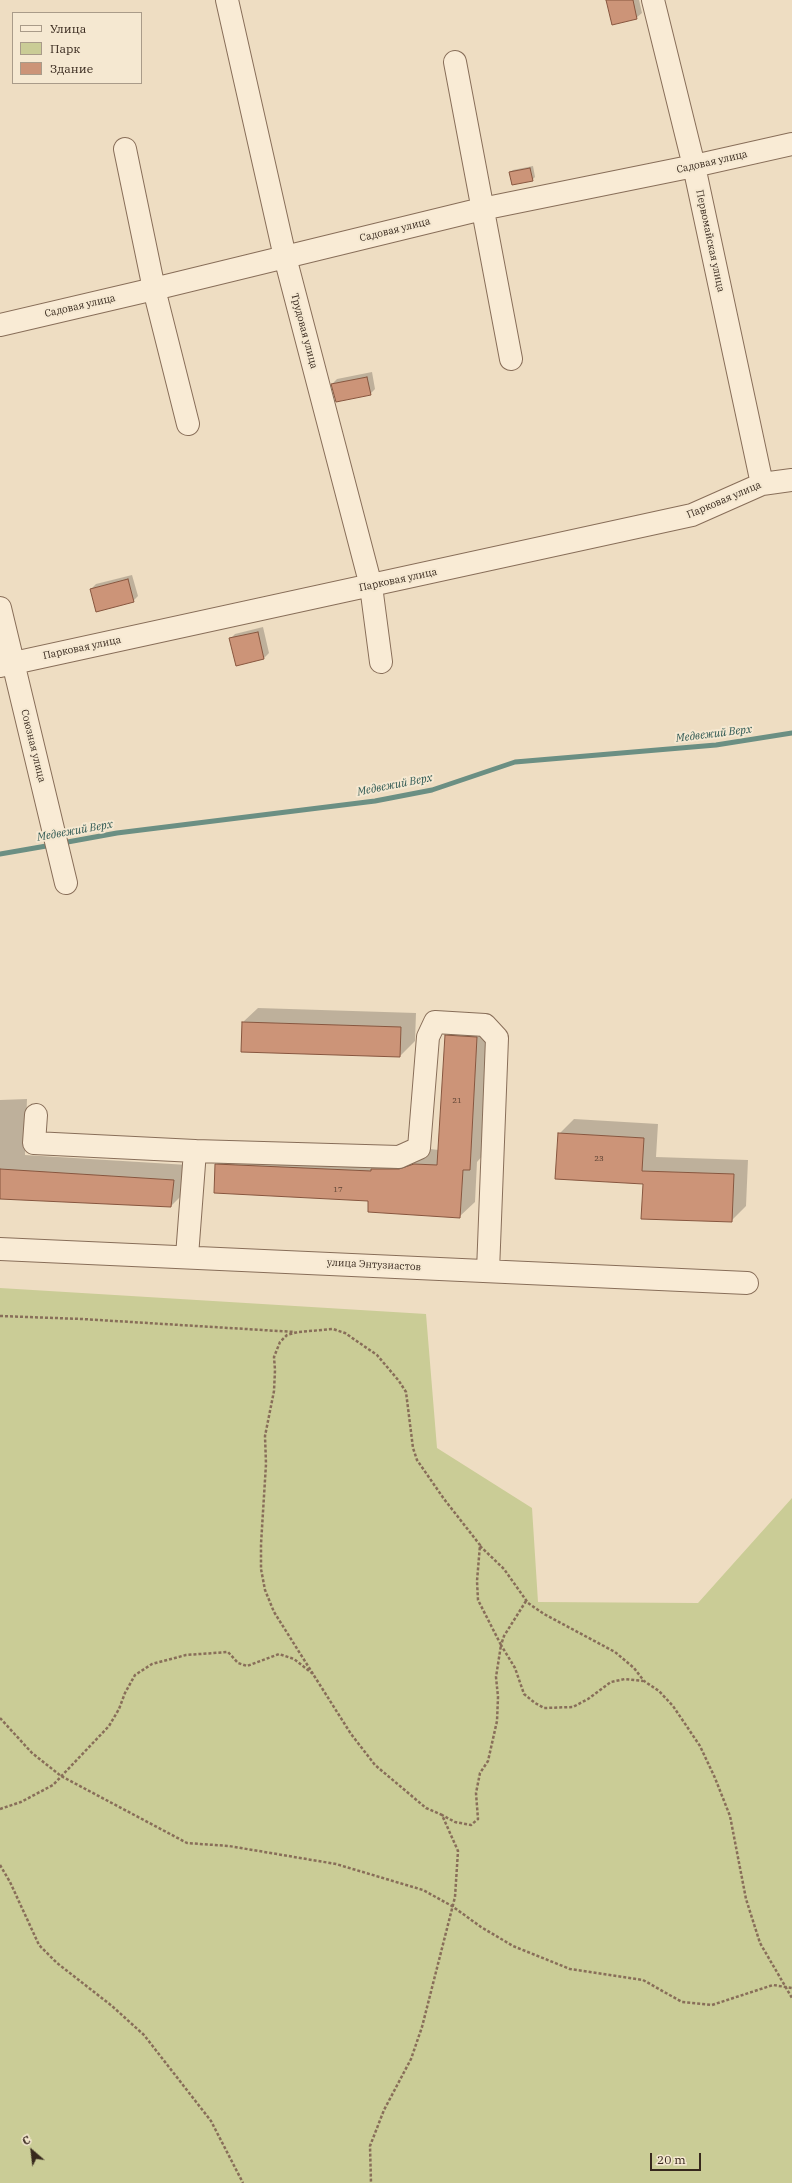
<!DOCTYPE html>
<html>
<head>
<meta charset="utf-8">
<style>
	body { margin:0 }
	#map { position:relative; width:792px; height:2183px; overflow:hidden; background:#eeddc2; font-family:"IBM Plex Serif",serif }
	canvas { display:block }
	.legend { position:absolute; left:12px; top:12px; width:130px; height:72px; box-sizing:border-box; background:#f5e8d1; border:1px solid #a99b89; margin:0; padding:5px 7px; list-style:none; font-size:12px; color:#37281d }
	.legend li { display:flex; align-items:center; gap:8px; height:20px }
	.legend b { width:20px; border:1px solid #a99b89 }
	.north { position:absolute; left:12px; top:2131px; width:40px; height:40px; -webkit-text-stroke:3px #f5e8d1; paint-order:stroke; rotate:332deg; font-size:11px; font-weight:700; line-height:16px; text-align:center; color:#37281d }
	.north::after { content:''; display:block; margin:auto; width:14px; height:18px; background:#37281d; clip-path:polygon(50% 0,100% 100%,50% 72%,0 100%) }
	.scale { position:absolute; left:650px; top:2153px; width:51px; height:18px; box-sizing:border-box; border:2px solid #37281d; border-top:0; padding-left:5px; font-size:12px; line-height:14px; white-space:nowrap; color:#37281d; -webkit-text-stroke:3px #f5e8d1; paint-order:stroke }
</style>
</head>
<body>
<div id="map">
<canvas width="792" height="2183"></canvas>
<ul class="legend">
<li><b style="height:5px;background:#f9ebd5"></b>Улица</li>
<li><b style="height:11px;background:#cacc96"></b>Парк</li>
<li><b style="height:11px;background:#cc9478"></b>Здание</li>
</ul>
<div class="north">С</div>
<div class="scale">20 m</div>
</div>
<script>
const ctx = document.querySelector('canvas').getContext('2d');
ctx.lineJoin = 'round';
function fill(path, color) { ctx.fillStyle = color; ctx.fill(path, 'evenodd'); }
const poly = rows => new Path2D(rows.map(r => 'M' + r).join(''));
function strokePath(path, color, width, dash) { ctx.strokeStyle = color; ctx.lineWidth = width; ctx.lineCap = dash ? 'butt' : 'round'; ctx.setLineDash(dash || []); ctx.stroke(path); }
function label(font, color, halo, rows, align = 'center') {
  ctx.font = font + ' "IBM Plex Serif",serif'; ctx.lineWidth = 4; ctx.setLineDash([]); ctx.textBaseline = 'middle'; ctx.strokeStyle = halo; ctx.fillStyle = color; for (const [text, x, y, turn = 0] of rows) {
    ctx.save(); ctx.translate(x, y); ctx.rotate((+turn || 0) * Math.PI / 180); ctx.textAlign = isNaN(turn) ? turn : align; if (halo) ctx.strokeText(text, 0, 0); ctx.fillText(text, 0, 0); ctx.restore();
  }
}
fill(poly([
	[0,1288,426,1314,437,1448,532,1508,538,1602,698,1603,792,1498,792,2183,0,2183]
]), '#cacc96');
fill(poly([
	[607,0,639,0,642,13,636,18],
	[533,166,535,177,532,180,510,172,513,170],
	[372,372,375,389,370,394,332,384,337,379],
	[132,575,138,596,133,601,91,589,96,584],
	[263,627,269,653,264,658,230,639,235,634],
	[258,1008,416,1013,415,1041,400,1056,243,1022],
	[460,1021,491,1023,484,1154,477,1162,475,1202,460,1216,369,1200,216,1165,231,1150,414,1155,430,1149,439,1150,446,1036],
	[27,1099,25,1155,188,1165,186,1191,171,1206,0,1198,0,1100],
	[574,1119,658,1124,656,1157,748,1160,746,1206,731,1221,644,1183,559,1134]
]), '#0003');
strokePath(poly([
	[62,843,117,833,375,801,432,790,515,762,716,745,792,733],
	[0,854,52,845]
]), '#6b8f83', 5);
const building = poly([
	[606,0,633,0,637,19,612,25,606,0],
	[530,168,533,181,512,185,509,172,530,168],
	[367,377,371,395,336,402,331,384,367,377],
	[128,579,134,602,96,612,90,589,128,579],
	[258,632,264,659,236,666,229,638,258,632],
	[242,1022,401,1027,400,1057,241,1052,242,1022],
	[445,1035,477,1037,470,1170,463,1170,460,1218,368,1212,368,1201,214,1193,215,1164,371,1171,371,1169,399,1169,414,1164,437,1165,445,1035],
	[558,1133,644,1138,642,1171,734,1174,732,1222,641,1219,643,1184,555,1179,558,1133],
	[0,1169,174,1180,171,1207,0,1199,0,1169]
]);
fill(building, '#cc9478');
strokePath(building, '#87563f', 1);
const minor = poly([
	[227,0,285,257,371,586,381,662],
	[653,0,694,166,762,484],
	[455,62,511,359],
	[125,149,154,289,188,424],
	[0,325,154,289,482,209,694,166,792,144],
	[0,608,66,883],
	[0,666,692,515,762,484,792,480],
	[36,1115,34,1143,195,1151],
	[0,1249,747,1283],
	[187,1256,195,1151,399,1157,419,1148,428,1037,435,1022,485,1025,497,1038,488,1271]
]);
strokePath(minor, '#886e59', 24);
strokePath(poly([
	[0,1316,82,1319,295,1332],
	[480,1546,504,1569,528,1603,544,1614,615,1652,634,1668,644,1681,659,1691,673,1706,700,1746,715,1778,730,1816,746,1899,760,1943,792,1998],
	[526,1601,504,1636,501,1645,515,1668,524,1694,535,1703,544,1708,573,1707,588,1699,611,1682,625,1679,643,1681],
	[313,1674,274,1612,265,1590,261,1569,261,1544,266,1464,265,1436,274,1391,275,1370,274,1357,280,1342,287,1335,298,1332,333,1329,345,1333,377,1355,399,1381,406,1392,413,1448,417,1460,444,1499,480,1545,477,1581,478,1600,501,1645,496,1677,498,1697,497,1721,488,1761,480,1773,476,1793,478,1819,471,1825,455,1822,442,1815],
	[0,1718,32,1753,61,1776,187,1843,229,1846,336,1864,423,1890,452,1906,481,1927,513,1946,570,1969,643,1980,682,2002,712,2005,773,1985,792,1988],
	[0,1809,21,1802,53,1785,109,1726,119,1709,125,1693,135,1675,152,1664,186,1655,228,1652,238,1663,247,1666,279,1654,294,1659,313,1674,351,1734,375,1765,426,1808,442,1815,458,1851,455,1897,422,2027,411,2059,384,2110,370,2146,371,2183],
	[0,1865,10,1882,39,1945,57,1963,112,2006,144,2035,211,2121,243,2183]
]), '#886e59', 2.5, [3, 2]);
strokePath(minor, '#f9ebd5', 22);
label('8px', '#5c4334', null, [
	["21",457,1101],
	["23",599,1159],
	["17",338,1190]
]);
label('10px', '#37281d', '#f5e8d1', [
	["Садовая улица",712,162,-13],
	["Садовая улица",395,230,-14],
	["Первомайская улица",710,241,78],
	["Садовая улица",80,306,-13],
	["Трудовая улица",304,331,75],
	["Парковая улица",724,500,-23],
	["Парковая улица",398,580,-12],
	["Парковая улица",82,648,-12],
	["Союзная улица",33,746,76],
	["улица Энтузиастов",374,1265,3]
]);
label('italic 11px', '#2d5751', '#f5e8d1', [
	["Медвежий Верх",714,734,-7],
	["Медвежий Верх",395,785,-11],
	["Медвежий Верх",75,831,-10]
]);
</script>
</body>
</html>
